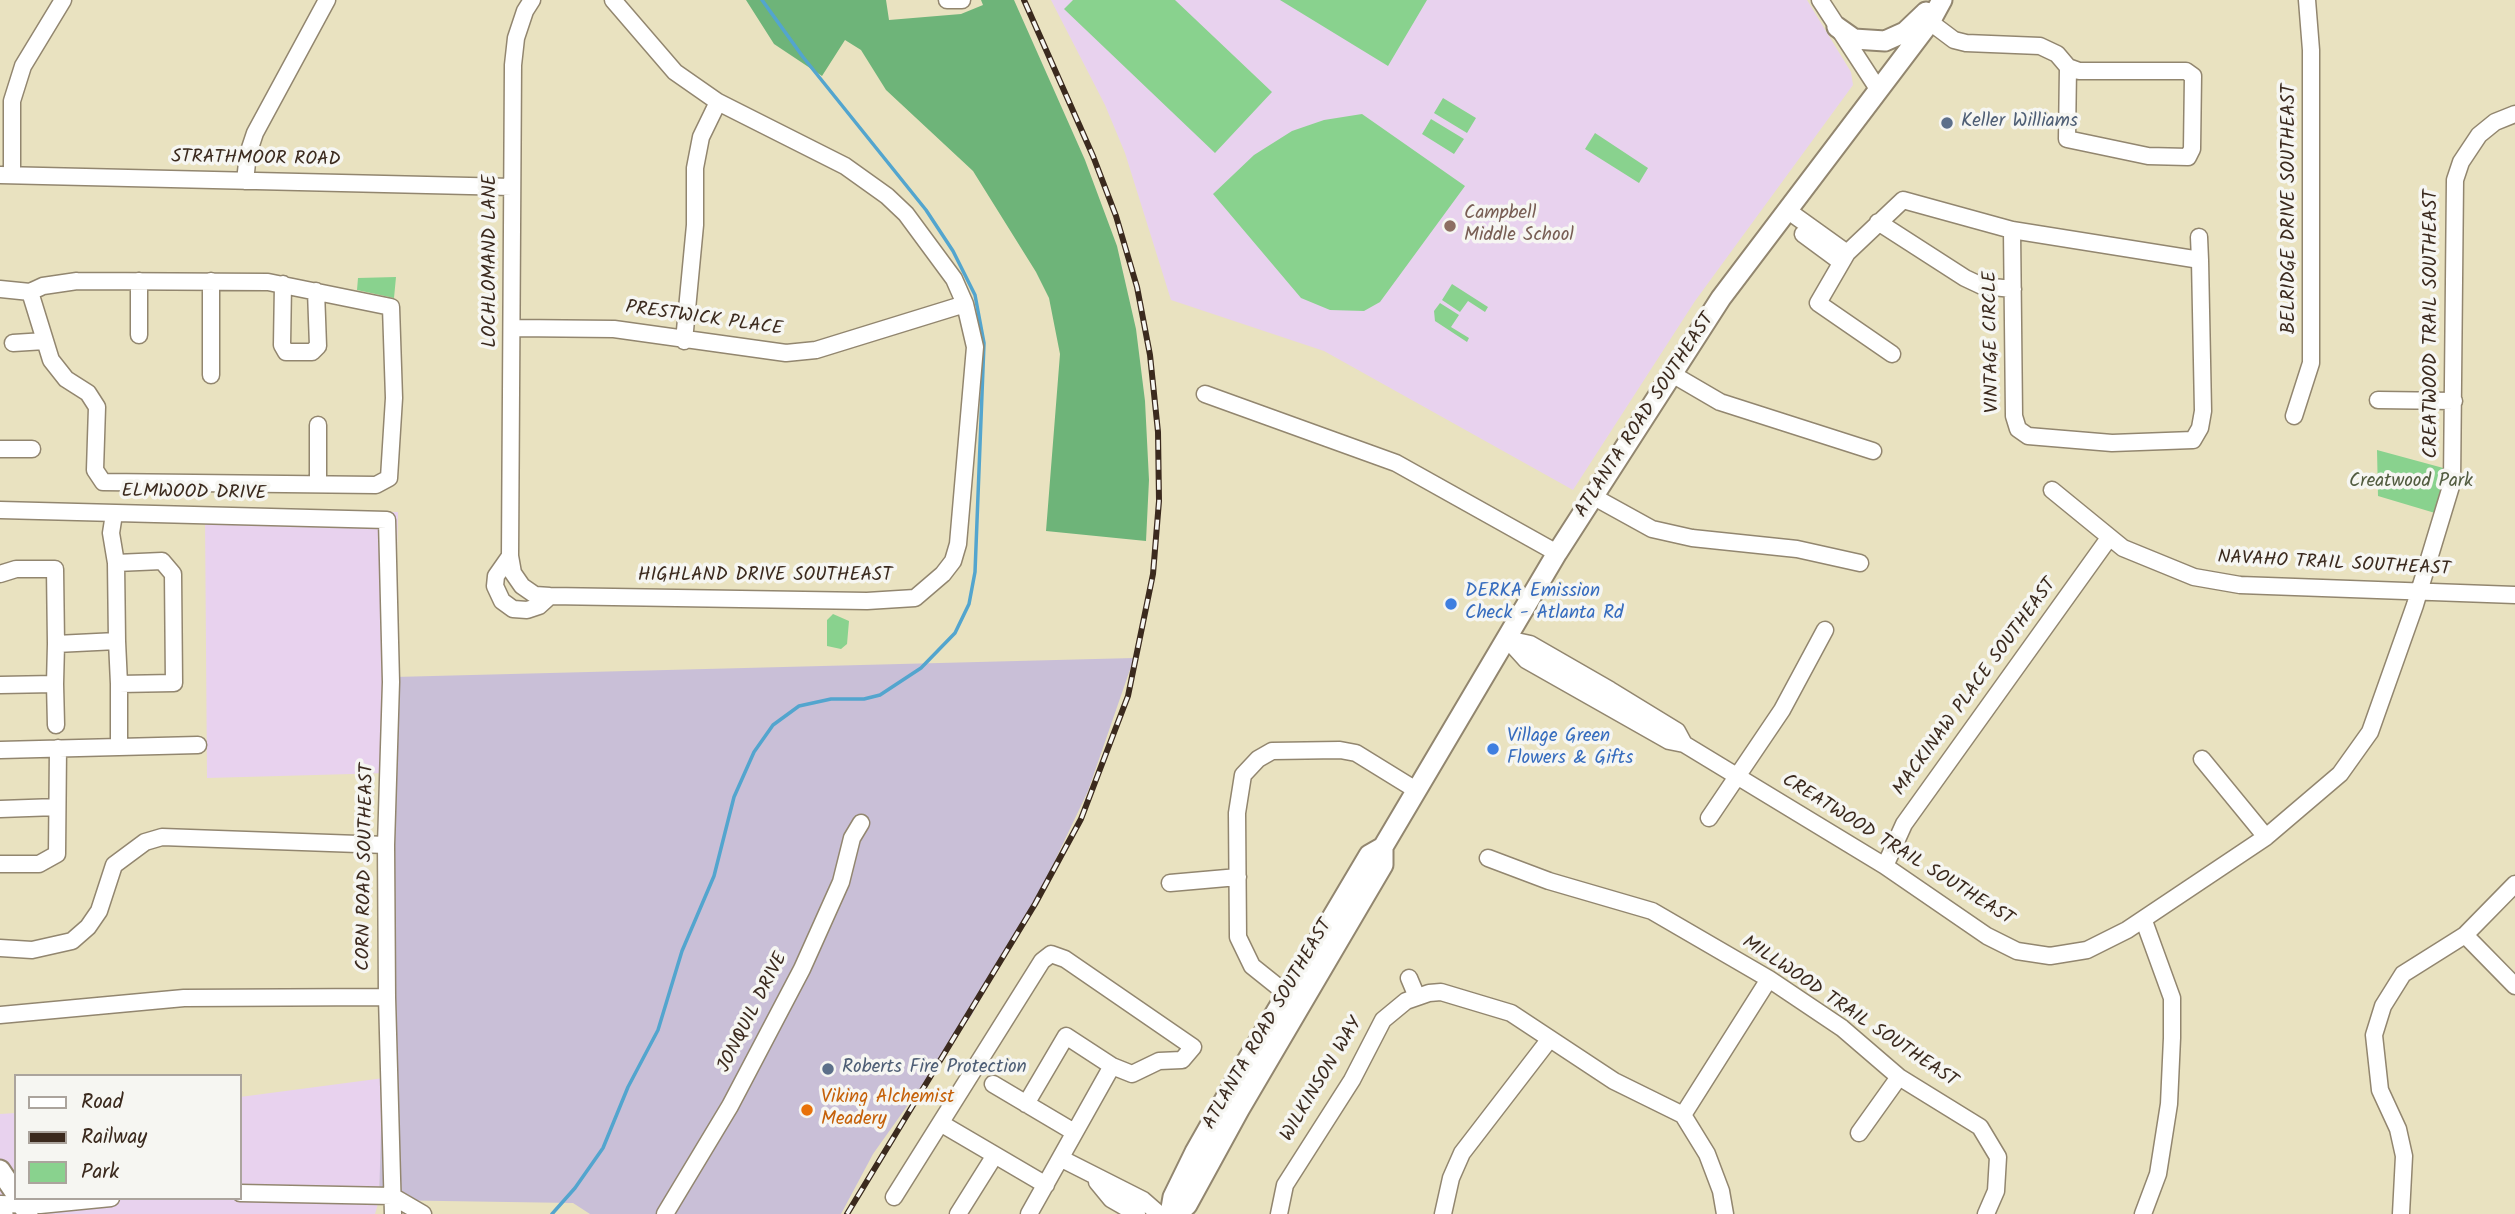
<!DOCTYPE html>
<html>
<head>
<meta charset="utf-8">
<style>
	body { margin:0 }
	#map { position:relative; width:2515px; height:1214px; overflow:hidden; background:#e9e2c0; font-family:Kalam,sans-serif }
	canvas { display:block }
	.legend { position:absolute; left:14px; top:1074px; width:228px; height:126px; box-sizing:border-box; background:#f6f6f2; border:2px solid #aba49d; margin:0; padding:9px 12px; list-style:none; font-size:21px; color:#3b2a1e }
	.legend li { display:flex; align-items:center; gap:14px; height:35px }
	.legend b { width:35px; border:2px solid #aba49d }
</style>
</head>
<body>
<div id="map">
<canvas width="2515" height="1214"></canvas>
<ul class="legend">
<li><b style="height:9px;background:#fff"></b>Road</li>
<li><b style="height:9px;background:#3b2a1e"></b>Railway</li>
<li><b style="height:19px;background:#89d28e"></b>Park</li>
</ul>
</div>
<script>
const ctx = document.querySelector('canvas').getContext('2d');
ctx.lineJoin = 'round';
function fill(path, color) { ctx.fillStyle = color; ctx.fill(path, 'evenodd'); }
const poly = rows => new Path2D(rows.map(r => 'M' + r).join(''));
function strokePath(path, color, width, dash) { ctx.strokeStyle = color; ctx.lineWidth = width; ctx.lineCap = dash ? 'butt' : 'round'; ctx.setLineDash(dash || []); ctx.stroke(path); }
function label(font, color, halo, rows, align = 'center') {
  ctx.font = font + ' Kalam,sans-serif'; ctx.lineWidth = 7; ctx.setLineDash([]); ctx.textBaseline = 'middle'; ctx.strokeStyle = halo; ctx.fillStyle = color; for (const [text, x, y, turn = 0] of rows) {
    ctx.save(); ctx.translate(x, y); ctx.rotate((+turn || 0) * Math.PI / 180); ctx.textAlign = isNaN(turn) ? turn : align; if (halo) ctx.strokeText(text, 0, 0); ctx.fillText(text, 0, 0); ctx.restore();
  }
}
fill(poly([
	[1051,0,1807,0,1851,72,1853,85,1695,301,1573,490,1324,351,1171,300,1125,153,1105,105],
	[398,512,394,677,388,773,207,778,205,516],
	[384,1078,379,1200,375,1214,0,1214,0,1114,16,1113,16,1198,240,1198,240,1097]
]), '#e8d2ee');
fill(poly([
	[1134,658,1088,791,1040,892,971,1016,873,1154,841,1214,590,1214,573,1203,379,1200,394,677]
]), '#c9bfd7');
fill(poly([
	[1073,0,1175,0,1272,92,1215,153,1064,9],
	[1280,0,1427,0,1388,66],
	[1443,98,1476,118,1467,133,1434,113],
	[1362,114,1465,186,1380,302,1364,311,1330,310,1301,298,1213,194,1254,155,1292,131,1324,120],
	[1431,119,1464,139,1454,154,1422,134],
	[1595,133,1648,168,1639,183,1585,149],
	[396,277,394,298,357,290,358,278],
	[1452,284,1488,307,1485,312,1468,301,1460,312,1442,300],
	[1440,303,1459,315,1451,327,1469,338,1467,342,1435,321,1434,311],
	[2377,450,2447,469,2435,513,2378,496],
	[833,614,849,621,847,644,841,649,827,646,827,620]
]), '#89d28e');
fill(poly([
	[746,0,886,0,889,20,961,14,983,5,981,0,1014,0,1085,160,1117,246,1136,329,1145,401,1149,480,1146,541,1046,531,1060,354,1049,298,1036,272,973,171,886,90,861,50,845,40,822,76,774,44]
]), '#6eb479');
strokePath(poly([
	[552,1214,575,1188,603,1148,628,1087,658,1030,682,951,714,876,734,797,754,752,773,725,799,706,831,699,864,699,880,695,921,668,955,633,969,604,975,572,984,343,975,295,953,251,926,210,803,57,762,0]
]), '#53a5ce', 3.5);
const minor = poly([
	[532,0,525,11,516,38,513,65,510,556,513,573,522,586,535,595,550,596,867,601,915,598,943,574,953,561,958,544,975,347,965,304,954,279,906,214,887,196,845,166,718,102,675,72,613,0],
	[947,0,962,0],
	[1820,0,1878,89],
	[1930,22,1954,40,1966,43,2040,46,2057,54,2068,67],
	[2068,67,2079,71,2186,71,2193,76,2192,149,2188,157,2148,156,2067,139,2068,67],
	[0,175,512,187],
	[12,175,12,101,23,66,63,0],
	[245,181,248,154,255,133,327,0],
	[1787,210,1847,253],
	[1878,222,1965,278,1982,286,2013,289],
	[2012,230,2014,416,2018,429,2028,436,2112,443,2193,440,2200,428,2203,411,2200,260],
	[1803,234,1841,262],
	[77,281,268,282,391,307,394,398,389,478,376,485,103,482,95,470,97,407,88,393,66,379,51,360,30,292,43,286,77,281],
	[283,284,282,345,286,352,312,352,318,346,316,291],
	[0,289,30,292],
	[514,328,614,329,786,353,816,350,965,304],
	[139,335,139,281],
	[684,341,695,225,695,168,701,137,718,102],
	[13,343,45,341],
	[1892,354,1818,303,1847,253,1903,200,2012,230,2200,260,2199,237],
	[1672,374,1720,402,1873,451],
	[211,375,211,281],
	[1205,394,1396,463,1557,553],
	[2378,400,2454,401],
	[2294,416,2311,363,2311,50,2307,0],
	[0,449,32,449],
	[318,483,318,425],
	[2052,490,2123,548,2194,577,2240,585,2515,595],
	[1594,497,1652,529,1692,538,1797,549,1860,563],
	[0,510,387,520,391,682,386,845,387,997,393,1214],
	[114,514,111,533,116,563],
	[510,556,496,576,495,586,502,601,513,609,527,610,539,606,550,596],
	[0,574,16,569,55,569,56,644],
	[1507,639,1526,660,1669,741,1684,744,1885,866,1987,936,2017,951,2050,956,2087,950,2127,930,2266,837,2340,774,2370,732,2415,605,2452,483,2455,180,2461,162,2479,135,2495,122,2515,114],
	[1507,639,1530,644,1610,690,1677,731,1684,744],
	[117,641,119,684],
	[55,684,56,644,117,641,116,563,162,561,173,574,174,683,119,684,119,747],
	[0,685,55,684,56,725],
	[0,750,198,745],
	[2202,759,2266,837],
	[0,809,57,807],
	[1709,818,1782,710,1825,630],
	[1488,858,1549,881,1652,911,1769,979,1842,1028,1899,1077,1980,1127,1998,1157,1996,1191,1986,1214],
	[0,864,39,864,57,854,58,748],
	[1885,866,1904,824,2109,538],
	[1170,883,1238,877],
	[2465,935,2515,986],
	[0,948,32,950,72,941,88,927,99,911,114,865,145,842,162,837,386,845],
	[1409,978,1417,997],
	[1287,994,1252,966,1238,937,1237,813,1243,775,1258,759,1272,751,1340,750,1356,753,1416,790],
	[0,1015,184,998,387,997],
	[993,1084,1074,1132],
	[1683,1115,1769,979],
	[942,1124,1046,1185],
	[1859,1133,1899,1077],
	[1062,1159,1143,1200,1159,1214],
	[1097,1182,1111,1199,1137,1214],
	[240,1193,392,1196,423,1214],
	[894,1197,1042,961,1051,954,1065,959,1193,1047,1182,1060,1159,1061,1132,1074,1112,1066,1066,1036,1026,1104],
	[0,1204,40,1205,111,1198],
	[665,1214,730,1106,802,969,841,882,852,838,861,823],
	[958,1214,995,1155],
	[1029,1214,1112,1066],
	[1279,1214,1285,1185,1352,1080,1383,1020,1406,1001,1429,993,1441,992,1511,1013,1614,1081,1683,1115,1707,1154,1721,1191,1725,1214],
	[1443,1214,1451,1178,1462,1153,1549,1040],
	[2143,1214,2158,1174,2169,1104,2172,1038,2172,998,2144,921],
	[2401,1214,2404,1156,2398,1129,2380,1090,2374,1035,2383,1006,2403,974,2465,935,2515,884]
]);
const major = poly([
	[1837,27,1854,39,1885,41,1905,32,1926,12],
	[0,1170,16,1194],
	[18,1198,28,1214],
	[0,1208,3,1214],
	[1170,1214,1173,1197,1195,1152,1241,1071,1369,855,1383,847,1557,553,1721,298,1930,22,1942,0],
	[1177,1214,1187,1205,1239,1110,1383,865,1383,847]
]);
strokePath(minor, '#92866f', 19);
strokePath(major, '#92866f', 23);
strokePath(minor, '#fff', 16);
strokePath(major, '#fff', 19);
const rail = poly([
	[847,1214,1035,904,1081,819,1128,696,1153,574,1159,501,1158,432,1150,355,1137,287,1116,216,1093,156,1024,0]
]);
strokePath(rail, '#3b2a1e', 6);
strokePath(rail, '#f6f6f2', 3.5, [10]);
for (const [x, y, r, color] of [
	[1947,123,7,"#5c6f8a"],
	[1450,226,7,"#8d6e63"],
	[1451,604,7,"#3f7fe0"],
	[1493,749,7,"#3f7fe0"],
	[828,1069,7,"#5c6f8a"],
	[807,1110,7,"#e8710a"]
]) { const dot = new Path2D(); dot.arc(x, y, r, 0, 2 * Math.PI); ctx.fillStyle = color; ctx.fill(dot); strokePath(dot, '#f6f6f2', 2.5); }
label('19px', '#4e5e75', '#f6f6f2', [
	["Keller Williams",1961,123],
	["Roberts Fire Protection",842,1069]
], 'left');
label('19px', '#3b2a1e', '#f6f6f2', [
	["STRATHMOOR ROAD",256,160,1],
	["BELRIDGE DRIVE SOUTHEAST",2291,209,-90],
	["LOCHLOMAND LANE",492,261,-90],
	["PRESTWICK PLACE",704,320,8],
	["CREATWOOD TRAIL SOUTHEAST",2433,324,-90],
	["VINTAGE CIRCLE",1993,342,-91],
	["ATLANTA ROAD SOUTHEAST",1646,416,-57],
	["ELMWOOD DRIVE",194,494,1],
	["NAVAHO TRAIL SOUTHEAST",2334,565,3],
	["HIGHLAND DRIVE SOUTHEAST",765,577],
	["MACKINAW PLACE SOUTHEAST",1976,688,-54],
	["CREATWOOD TRAIL SOUTHEAST",1897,851,32],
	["CORN ROAD SOUTHEAST",367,867,-89],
	["JONQUIL DRIVE",754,1013,-63],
	["MILLWOOD TRAIL SOUTHEAST",1849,1013,34],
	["ATLANTA ROAD SOUTHEAST",1269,1025,-60],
	["WILKINSON WAY",1323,1080,-59]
]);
label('19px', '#785e54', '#f6f6f2', [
	["Campbell",1464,215],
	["Middle School",1464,237]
], 'left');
label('19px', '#525c40', '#f6f6f2', [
	["Creatwood Park",2411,483]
]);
label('19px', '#366cbe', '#f6f6f2', [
	["DERKA Emission",1465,593],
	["Check - Atlanta Rd",1465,615],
	["Village Green",1507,738],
	["Flowers & Gifts",1507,760]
], 'left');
label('19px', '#c56008', '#f6f6f2', [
	["Viking Alchemist",821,1099],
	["Meadery",821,1121]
], 'left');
</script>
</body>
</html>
